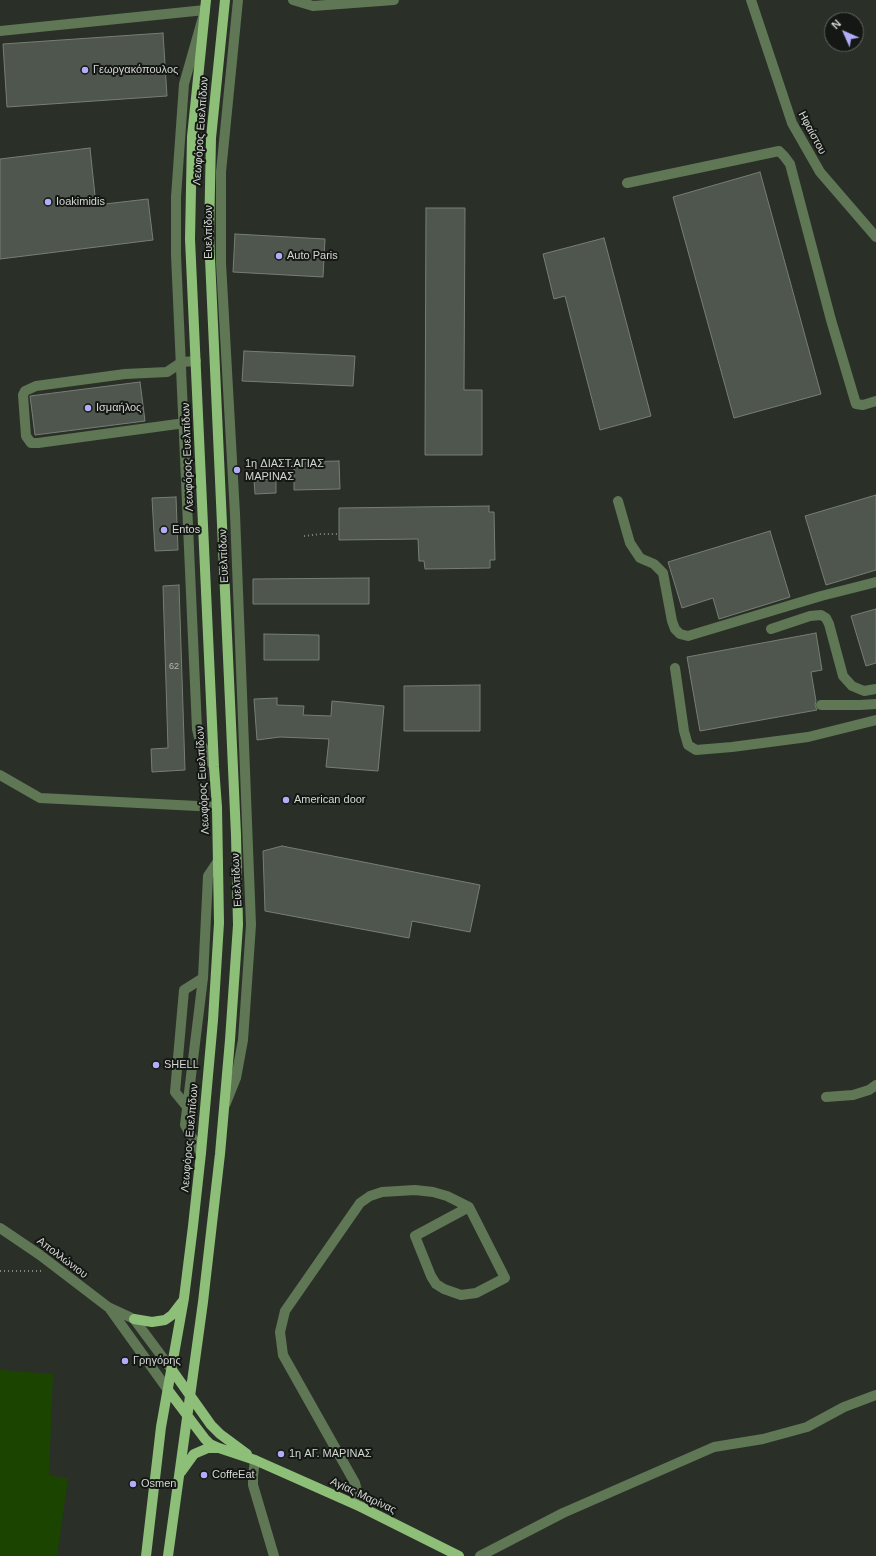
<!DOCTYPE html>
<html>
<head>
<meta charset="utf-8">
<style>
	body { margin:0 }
	#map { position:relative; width:876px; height:1556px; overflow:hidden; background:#2a3028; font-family:Arial,sans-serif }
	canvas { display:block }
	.north { position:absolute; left:824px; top:12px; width:40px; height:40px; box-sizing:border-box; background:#141713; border:1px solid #60645f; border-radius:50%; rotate:315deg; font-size:11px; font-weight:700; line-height:16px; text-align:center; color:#d3d7d2 }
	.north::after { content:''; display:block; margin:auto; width:14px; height:18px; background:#b2adf9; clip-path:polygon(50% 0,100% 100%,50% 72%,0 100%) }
</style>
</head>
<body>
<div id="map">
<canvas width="876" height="1556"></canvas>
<div class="north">N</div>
</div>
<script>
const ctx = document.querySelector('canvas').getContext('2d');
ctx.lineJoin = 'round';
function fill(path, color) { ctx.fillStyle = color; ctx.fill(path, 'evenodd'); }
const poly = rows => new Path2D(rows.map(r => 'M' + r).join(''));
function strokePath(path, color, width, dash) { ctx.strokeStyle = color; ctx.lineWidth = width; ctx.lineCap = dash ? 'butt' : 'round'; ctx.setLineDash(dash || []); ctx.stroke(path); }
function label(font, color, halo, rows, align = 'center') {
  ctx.font = font + ' Arial,sans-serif'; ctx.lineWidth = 4; ctx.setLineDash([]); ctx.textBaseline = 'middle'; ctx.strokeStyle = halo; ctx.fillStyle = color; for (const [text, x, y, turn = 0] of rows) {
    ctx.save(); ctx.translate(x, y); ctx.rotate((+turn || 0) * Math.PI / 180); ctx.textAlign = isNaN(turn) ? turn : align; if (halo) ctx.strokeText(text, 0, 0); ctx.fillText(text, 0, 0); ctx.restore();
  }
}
fill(poly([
	[0,1370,53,1374,49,1475,68,1479,57,1556,0,1556]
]), '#1b4400');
const building = poly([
	[163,33,167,96,7,107,3,44,163,33],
	[90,148,96,205,148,199,153,240,0,259,0,159,90,148],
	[760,172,821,394,734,418,673,197,760,172],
	[426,208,465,208,464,390,482,390,482,455,425,455,426,208],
	[235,234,325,239,323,277,233,272,235,234],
	[604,238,651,416,600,430,565,296,554,299,543,254,604,238],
	[244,351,355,356,353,386,242,381,244,351],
	[140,382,145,421,35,435,30,396,140,382],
	[339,461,340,489,294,490,294,462,339,461],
	[276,479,276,493,255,494,254,480,276,479],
	[876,495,876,570,826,585,805,516,876,495],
	[176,497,178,550,155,551,152,498,176,497],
	[489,506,489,512,494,512,495,560,490,560,490,568,425,569,424,561,419,561,418,539,339,540,339,508,489,506],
	[770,531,790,597,719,619,713,598,682,608,668,562,770,531],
	[369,578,369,604,253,604,253,579,369,578],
	[179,585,185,770,152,772,151,749,168,748,163,586,179,585],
	[876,609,876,663,866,666,851,616,876,609],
	[816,633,822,670,811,672,816,701,815,705,817,710,700,731,687,657,816,633],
	[264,634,319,635,319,660,264,660,264,634],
	[480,685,480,731,404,731,404,686,480,685],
	[277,698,277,705,304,706,303,715,331,716,332,701,384,706,378,771,326,767,329,739,280,737,257,740,254,699,277,698],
	[282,846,480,885,470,932,412,921,409,938,265,911,263,851,282,846]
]);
fill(building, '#4f564d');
strokePath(building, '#777e74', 1);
strokePath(poly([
	[304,536,321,534,339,534],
	[0,1271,42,1271]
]), '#80857f', 2, [1, 3]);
strokePath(poly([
	[293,0,313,6,394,0],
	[751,0,792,123,820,172,876,237],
	[0,31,205,10,184,84,176,197,176,255,197,729,200,742,214,767],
	[627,183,779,151,784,156,790,164,831,320,856,404,863,405,876,401],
	[185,423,38,443,31,443,26,436,23,395,25,391,36,386,125,374,167,372,182,362,196,361],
	[618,501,630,543,640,558,654,564,663,573,672,621,675,629,680,634,688,636,821,596,876,582],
	[771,629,810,616,821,615,826,618,829,624,843,676,852,686,864,691,876,689],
	[675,668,684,731,688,745,696,750,732,747,808,737,876,720],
	[821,705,860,705,876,704],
	[0,775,40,798,217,807],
	[826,1097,853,1095,869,1090,876,1085],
	[226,1103,236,1078,243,1040,251,925,235,514,221,263,221,172,238,0],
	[188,1108,175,1092,184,990,203,978],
	[201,1153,185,1125,203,978,208,876,218,861],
	[0,1228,40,1255,108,1307,134,1319,172,1370],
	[110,1309,168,1390],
	[255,1460,253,1476,253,1485,274,1556],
	[361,1507,355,1483,283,1355,280,1332,285,1311,360,1203,370,1196,382,1192,415,1190,433,1192,447,1196,469,1207,505,1278,476,1293,461,1295,444,1289,436,1284,431,1276,415,1236,469,1207],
	[480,1556,563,1513,714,1447,763,1439,807,1427,844,1407,876,1395]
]), '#5f7755', 10);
strokePath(poly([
	[134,1319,152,1322,165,1320,172,1315,182,1302],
	[172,1370,211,1425,220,1434,247,1454],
	[168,1390,205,1439,210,1444,219,1448,255,1460,361,1507,459,1556],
	[181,1472,194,1454,208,1448,218,1448],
	[146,1556,161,1427,184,1298,193,1226,201,1153,213,1020,219,923,217,807,214,767,190,239,192,137,206,0],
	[168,1556,203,1302,220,1154,230,1040,238,925,236,835,209,236,211,138,225,0]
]), '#8ebf79', 10);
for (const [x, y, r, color] of [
	[85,70,4,"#b2adf9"],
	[48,202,4,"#b2adf9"],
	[279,256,4,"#b2adf9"],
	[88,408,4,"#b2adf9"],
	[237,470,4,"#b2adf9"],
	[164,530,4,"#b2adf9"],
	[286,800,4,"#b2adf9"],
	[156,1065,4,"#b2adf9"],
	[125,1361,4,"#b2adf9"],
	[281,1454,4,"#b2adf9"],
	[204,1475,4,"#b2adf9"],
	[133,1484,4,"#b2adf9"]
]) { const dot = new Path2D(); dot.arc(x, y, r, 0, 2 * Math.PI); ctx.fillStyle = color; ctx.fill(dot); strokePath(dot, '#141713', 1.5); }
label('9px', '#b2b7b1', null, [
	["62",174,667]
]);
label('11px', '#d3d7d2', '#141713', [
	["Γεωργακόπουλος",93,70],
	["Ioakimidis",56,202],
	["Auto Paris",287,256],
	["Ισμαήλος",96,408],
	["1η ΔΙΑΣΤ.ΑΓΙΑΣ",245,464],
	["ΜΑΡΙΝΑΣ",245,477],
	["Entos",172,530],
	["American door",294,800],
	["SHELL",164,1065],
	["Γρηγόρης",133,1361],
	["1η ΑΓ. ΜΑΡΙΝΑΣ",289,1454],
	["CoffeEat",212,1475],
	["Osmen",141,1484]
], 'left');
label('11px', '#d3d7d2', '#141713', [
	["Λεωφόρος Ευελπίδων",201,131,-86],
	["Ηφαίστου",812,133,62],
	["Ευελπίδων",209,232,-90],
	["Λεωφόρος Ευελπίδων",188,457,-92],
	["Ευελπίδων",224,556,-92],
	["Λεωφόρος Ευελπίδων",203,780,-93],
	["Ευελπίδων",237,880,-93],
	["Λεωφόρος Ευελπίδων",190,1138,-85],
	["Απολλώνιου",62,1258,37],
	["Αγίας Μαρίνας",363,1496,25]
]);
</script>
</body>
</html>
